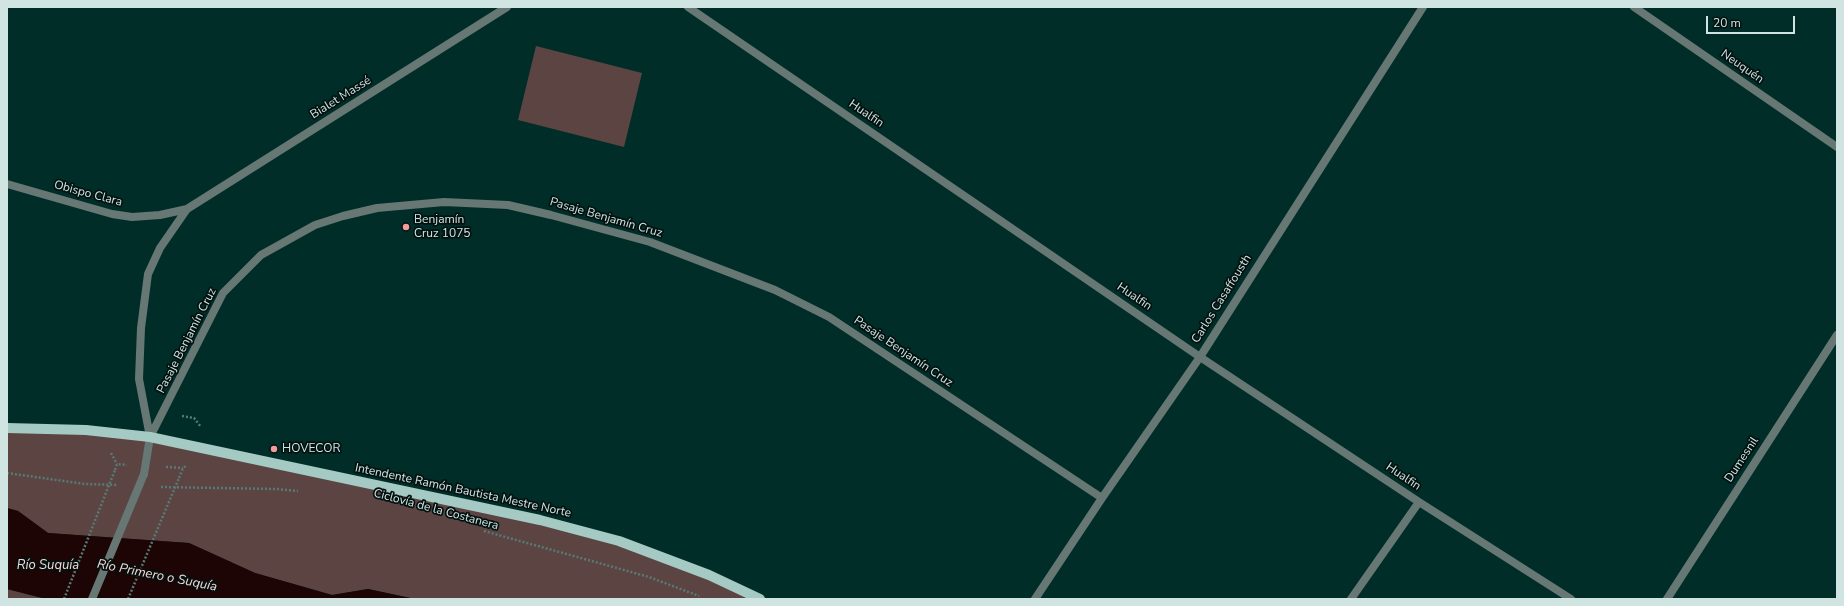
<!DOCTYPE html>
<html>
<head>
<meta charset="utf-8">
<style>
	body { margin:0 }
	#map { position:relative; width:1844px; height:606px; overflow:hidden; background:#012d29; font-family:"Nunito Sans",sans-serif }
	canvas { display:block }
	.frame { position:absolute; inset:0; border:8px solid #d0e5e1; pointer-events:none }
	.scale { position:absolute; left:1706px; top:16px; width:89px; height:18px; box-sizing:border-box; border:2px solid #d0e5e1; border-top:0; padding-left:5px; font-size:12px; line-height:14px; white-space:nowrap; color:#d0e5e1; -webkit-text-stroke:3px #031210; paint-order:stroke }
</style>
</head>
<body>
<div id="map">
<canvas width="1844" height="606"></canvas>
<div class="frame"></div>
<div class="scale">20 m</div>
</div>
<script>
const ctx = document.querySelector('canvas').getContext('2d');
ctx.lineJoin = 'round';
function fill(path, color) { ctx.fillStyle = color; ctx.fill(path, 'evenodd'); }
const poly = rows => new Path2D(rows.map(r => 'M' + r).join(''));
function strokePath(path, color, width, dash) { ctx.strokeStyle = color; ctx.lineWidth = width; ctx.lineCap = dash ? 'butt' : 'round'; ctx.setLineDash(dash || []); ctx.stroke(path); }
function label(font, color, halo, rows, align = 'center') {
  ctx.font = font + ' "Nunito Sans",sans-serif'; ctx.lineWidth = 3.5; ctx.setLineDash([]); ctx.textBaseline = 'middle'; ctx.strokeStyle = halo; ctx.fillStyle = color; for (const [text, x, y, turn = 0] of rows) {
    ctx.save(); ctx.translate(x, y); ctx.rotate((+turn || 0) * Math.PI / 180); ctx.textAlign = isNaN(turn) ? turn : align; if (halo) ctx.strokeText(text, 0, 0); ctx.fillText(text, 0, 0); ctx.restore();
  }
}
fill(poly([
	[536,46,642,73,624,147,518,120],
	[7,428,150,437,619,541,760,599,415,599,368,589,332,595,255,573,189,543,48,533,18,511,7,508],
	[7,589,38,597,47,599,7,599]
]), '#5c4443');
fill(poly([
	[7,508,18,511,48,533,189,543,255,573,332,595,368,589,415,599,47,599,7,589]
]), '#1d0405');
strokePath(poly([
	[182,416,194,418,201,427],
	[111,453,117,464],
	[166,467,183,468],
	[115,470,117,464,127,465],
	[7,473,85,484,118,485],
	[179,478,183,468,186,466],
	[161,487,276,489,298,491],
	[484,531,649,577,699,596]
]), '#587a76', 2.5, [2, 2]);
strokePath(poly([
	[688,7,1200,357,1419,502,1571,599],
	[1634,7,1837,147],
	[7,184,112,214,132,217,160,215,187,209,507,7],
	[150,437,223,293,261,255,315,225,343,216,377,208,444,202,508,205,551,215,650,242,775,290,829,317,1102,498],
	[150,437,139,379,141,328,148,274,160,248,187,209],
	[1035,599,1102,498,1200,357,1423,7],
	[1351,599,1419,502],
	[1667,599,1837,335]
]), '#667774', 8);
strokePath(poly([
	[144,474,150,437]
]), '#667774', 8);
strokePath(poly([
	[7,428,86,430,150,437,540,520,619,541,709,575,760,599]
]), '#a5cac4', 10);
strokePath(poly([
	[64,599,115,470],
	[128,599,179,478]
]), '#587a76', 2.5, [2, 2]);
strokePath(poly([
	[92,599,144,474]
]), '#667774', 8);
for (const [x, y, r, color] of [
	[406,227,4,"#f59b9b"],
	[274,449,4,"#f59b9b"]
]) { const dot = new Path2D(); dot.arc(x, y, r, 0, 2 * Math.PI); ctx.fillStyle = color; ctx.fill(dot); strokePath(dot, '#031210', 1.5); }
label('12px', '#d0e5e1', '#031210', [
	["Neuquén",1742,67,35],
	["Bialet Massé",341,98,-32],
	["Hualfin",866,114,34],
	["Obispo Clara",88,194,15],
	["Pasaje Benjamín Cruz",606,218,16],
	["Hualfin",1134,297,34],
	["Carlos Casaffousth",1222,299,-58],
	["Pasaje Benjamín Cruz",187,341,-63],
	["Pasaje Benjamín Cruz",903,352,34],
	["Dumesnil",1742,460,-57],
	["Hualfin",1403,477,34],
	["Intendente Ramón Bautista Mestre Norte",463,491,12],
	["Ciclovía de la Costanera",436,510,15]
]);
label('12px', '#d0e5e1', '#031210', [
	["Benjamín",414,220],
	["Cruz 1075",414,234],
	["HOVECOR",282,449]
], 'left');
label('italic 13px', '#fed6d5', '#031210', [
	["Río Suquía",48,566],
	["Río Primero o Suquía",157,576,11]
]);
</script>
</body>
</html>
